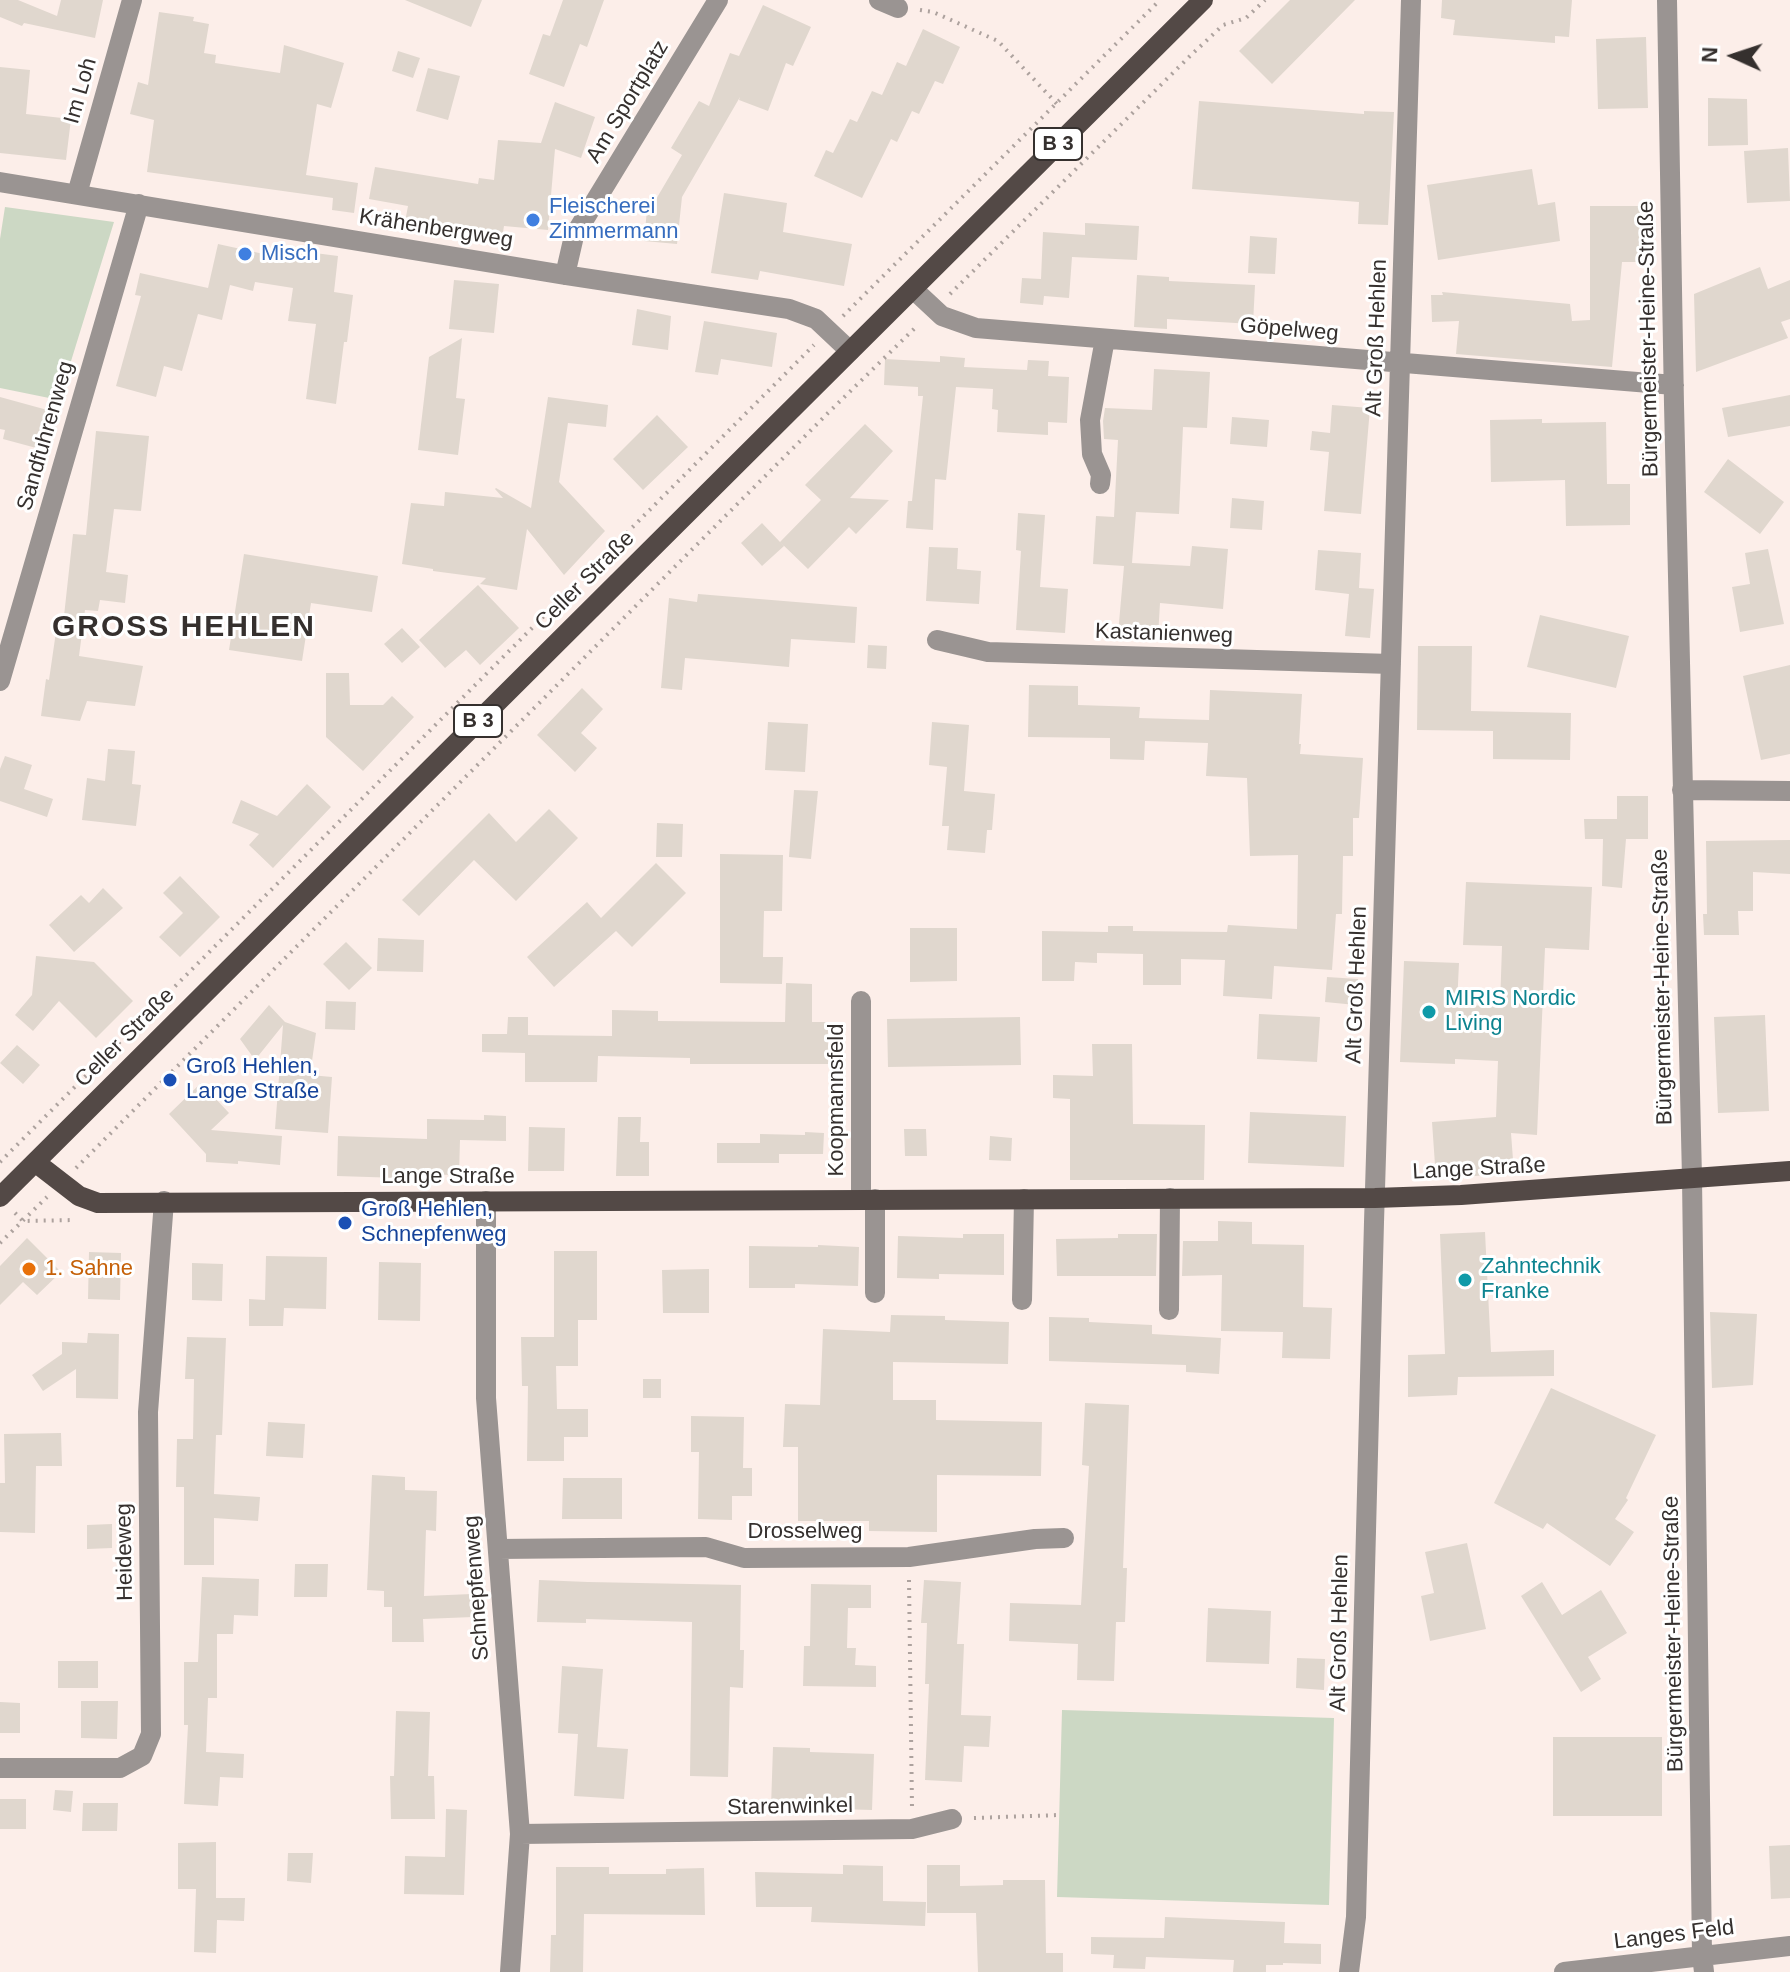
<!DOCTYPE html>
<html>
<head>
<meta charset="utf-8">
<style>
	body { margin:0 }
	#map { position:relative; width:1790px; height:1972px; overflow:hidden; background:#fceee9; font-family:Helvetica,sans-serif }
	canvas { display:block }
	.north { position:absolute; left:1694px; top:16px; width:80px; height:80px; -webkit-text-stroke:6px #fff; paint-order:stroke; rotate:273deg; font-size:22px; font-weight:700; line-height:32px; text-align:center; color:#35302e }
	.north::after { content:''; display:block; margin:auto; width:28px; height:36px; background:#35302e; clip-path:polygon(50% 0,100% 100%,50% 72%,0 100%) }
</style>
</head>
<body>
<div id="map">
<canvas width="1790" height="1972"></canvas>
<div class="north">N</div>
</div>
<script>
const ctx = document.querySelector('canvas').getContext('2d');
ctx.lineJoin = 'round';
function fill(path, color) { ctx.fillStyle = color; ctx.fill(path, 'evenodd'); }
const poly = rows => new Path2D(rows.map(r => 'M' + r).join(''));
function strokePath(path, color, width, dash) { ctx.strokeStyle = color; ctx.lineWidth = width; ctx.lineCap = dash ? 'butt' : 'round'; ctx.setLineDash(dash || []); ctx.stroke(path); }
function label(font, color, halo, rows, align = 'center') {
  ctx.font = font + ' Helvetica,sans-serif'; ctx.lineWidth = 6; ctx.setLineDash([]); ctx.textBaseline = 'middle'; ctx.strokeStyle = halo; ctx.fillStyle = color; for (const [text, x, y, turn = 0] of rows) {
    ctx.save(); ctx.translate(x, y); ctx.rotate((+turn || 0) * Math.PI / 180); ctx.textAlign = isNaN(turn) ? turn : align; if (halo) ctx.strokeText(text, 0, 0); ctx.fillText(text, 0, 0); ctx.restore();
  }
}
fill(poly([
	[5,207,114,222,59,400,0,388,0,239],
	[1062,1710,1334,1718,1329,1905,1057,1897]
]), '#ccd8c4');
fill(poly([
	[0,0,18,0,57,16,61,0,103,0,95,38,24,23,22,26,0,17],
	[405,0,482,0,471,27],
	[563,0,604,0,587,47,580,44,564,87,529,74,543,34,550,36],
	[1290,0,1355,0,1272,84,1239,51],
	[1442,0,1572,0,1569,37,1555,36,1555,43,1453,35,1455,20,1441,18],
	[763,5,811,27,793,66,786,63,768,111,739,100,740,97,682,197,677,244,644,241,648,200,655,201,682,155,671,148,699,101,709,106,730,53,739,56],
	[159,12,194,17,193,21,209,24,204,53,216,55,215,63,280,73,284,45,344,63,331,108,317,104,306,175,358,183,354,213,332,210,333,198,147,172,154,120,130,114,138,82,148,85],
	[923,29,960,47,943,84,935,81,919,114,912,111,897,142,891,139,862,198,814,176,826,150,833,153,850,119,857,122,872,91,882,95,897,62,906,66],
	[1646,37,1648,108,1598,109,1596,39],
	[398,51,420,58,413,78,392,71],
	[0,67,30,70,26,114,71,119,66,160,0,153],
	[428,68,460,76,448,120,416,111],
	[1708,98,1747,99,1748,145,1708,146],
	[1199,101,1364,114,1364,111,1394,112,1388,225,1358,224,1359,202,1192,189],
	[555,102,595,117,581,158,555,149,548,230,504,226,502,238,440,227,439,233,404,227,408,206,369,199,375,167,478,184,479,178,494,180,498,140,541,143],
	[1788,148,1790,201,1747,203,1744,151],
	[1532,169,1538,205,1555,202,1560,241,1438,260,1427,185],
	[724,193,787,203,783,232,852,244,844,286,760,271,758,280,711,273],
	[1590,206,1641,206,1641,262,1622,262,1612,367,1456,354,1459,321,1432,322,1431,295,1443,295,1442,292,1570,304,1572,321,1590,320],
	[1085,223,1139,226,1137,260,1072,257,1069,298,1044,296,1043,305,1020,303,1022,278,1041,279,1043,232,1085,235],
	[1250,236,1277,238,1275,274,1248,273],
	[218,244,282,258,284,249,338,256,334,292,353,295,347,342,344,342,336,404,306,399,316,324,288,321,293,288,255,282,253,291,230,285,222,320,198,314,182,371,164,366,156,397,116,386,141,296,135,295,140,273,208,288],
	[1760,267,1768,289,1790,280,1790,319,1781,322,1788,338,1696,372,1694,294],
	[1137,275,1169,277,1169,281,1255,285,1253,324,1167,319,1167,329,1134,327],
	[454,280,499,284,494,333,449,329],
	[637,309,671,316,668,350,632,345],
	[704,321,777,333,772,367,721,359,718,375,695,372],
	[462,338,456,398,465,399,458,455,418,450,429,357],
	[940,356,965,358,964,367,1027,370,1028,360,1049,361,1048,376,1069,377,1067,423,1048,422,1048,435,997,432,998,410,992,409,993,389,956,387,946,480,935,479,933,530,906,528,908,501,912,501,923,396,918,396,918,387,884,385,885,359,940,362],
	[1154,369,1210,372,1207,428,1183,427,1179,514,1136,512,1132,563,1190,566,1192,546,1228,549,1223,609,1160,603,1158,637,1118,634,1124,566,1093,564,1096,516,1114,517,1118,440,1104,439,1103,421,1105,408,1152,410],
	[1790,395,1790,426,1728,437,1722,408],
	[0,397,51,411,40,449,3,439,5,430,0,429],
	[548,397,608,405,606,427,568,423,559,482,605,531,564,575,527,529,517,590,480,584,486,578,433,571,433,569,402,564,411,503,444,506,445,492,503,498,495,489,496,488,531,508],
	[1332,405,1370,408,1361,514,1324,511,1329,452,1310,450,1312,431,1330,433],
	[657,415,688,447,643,490,613,459],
	[1232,417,1269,420,1267,447,1230,444],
	[1542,419,1542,423,1606,422,1607,484,1630,484,1630,525,1566,526,1565,480,1491,482,1490,420],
	[865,424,893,451,850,498,889,500,856,534,849,527,808,569,780,542,784,546,762,566,741,543,762,523,780,542,821,500,805,485],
	[96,431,149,436,141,511,114,509,106,572,128,575,125,603,100,600,98,611,85,610,79,656,143,666,135,706,87,701,80,721,41,716,46,679,49,680,57,625,63,625,73,534,86,535],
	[1728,459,1784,502,1760,534,1704,492],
	[1232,498,1264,501,1262,530,1230,528],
	[1018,513,1045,515,1040,587,1068,589,1065,633,1016,630,1021,551,1016,550],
	[929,547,958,548,957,569,981,571,979,604,926,601],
	[1768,549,1784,624,1740,632,1732,587,1750,584,1745,553],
	[1318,550,1361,553,1359,588,1374,589,1370,638,1345,636,1349,594,1315,590],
	[244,554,378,576,372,612,311,603,302,661,229,650],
	[478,585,519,628,480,665,466,650,445,668,419,640],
	[698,594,857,607,855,643,791,639,789,667,685,658,682,690,661,688,669,598,697,602],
	[1540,615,1629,636,1616,688,1527,667],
	[402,628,420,647,402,663,384,644],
	[868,645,887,646,886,669,867,668],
	[1418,646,1472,646,1471,711,1571,713,1570,760,1493,759,1493,731,1417,730],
	[1790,665,1790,754,1761,760,1743,676],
	[326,673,349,673,350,705,383,705,392,696,414,717,363,771,326,737],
	[1029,685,1078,686,1078,705,1140,707,1139,718,1209,720,1210,690,1302,694,1299,744,1301,744,1300,754,1363,758,1359,818,1353,818,1353,856,1343,856,1342,914,1336,914,1332,970,1274,966,1272,999,1223,996,1225,960,1181,959,1181,985,1143,985,1143,954,1097,953,1097,963,1075,962,1074,981,1042,981,1042,931,1108,932,1108,926,1133,926,1133,931,1227,932,1228,925,1297,929,1298,855,1250,856,1247,778,1206,776,1208,743,1145,741,1144,760,1110,759,1110,738,1028,737],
	[582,688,603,709,581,733,597,748,575,772,537,735],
	[768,722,808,724,805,772,765,770],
	[932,722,969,725,964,791,995,794,992,830,987,830,985,853,947,850,949,826,942,826,947,767,929,765],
	[108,749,135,751,132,784,141,785,136,826,82,820,87,778,105,781],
	[5,756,32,765,24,789,53,799,47,817,0,801,0,769],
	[307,784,331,807,273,868,249,845,259,834,232,823,241,800,277,816],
	[794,790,818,791,811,859,789,857],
	[1617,796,1648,796,1648,839,1626,839,1622,888,1602,886,1603,839,1585,839,1584,819,1617,819],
	[549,809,578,838,516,901,474,860,419,916,402,900,489,813,516,842],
	[657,823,683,824,682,857,656,857],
	[1790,840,1790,874,1753,872,1753,911,1738,911,1739,935,1704,935,1703,914,1707,914,1706,841],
	[720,854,783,855,782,911,764,911,763,957,783,957,782,984,720,983],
	[656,863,686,893,632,947,616,931,554,987,527,957,587,902,601,918],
	[180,876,220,917,180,957,159,937,183,913,163,893],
	[1466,882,1592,887,1589,950,1545,948,1537,1135,1511,1133,1514,1173,1436,1179,1432,1122,1496,1117,1498,1061,1455,1059,1455,1064,1400,1062,1404,961,1459,963,1457,1005,1500,1006,1502,946,1463,945],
	[103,888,123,908,74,952,49,925,81,895,89,903],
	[910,928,957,928,957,981,910,982],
	[378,938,424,940,423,972,377,971],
	[346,942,372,968,349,990,323,964],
	[36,956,94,962,133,1001,96,1038,59,1001,33,1031,15,1015,32,995],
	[1327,977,1358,979,1356,1005,1325,1002],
	[786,983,812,984,812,1022,828,1022,828,1064,690,1064,690,1058,598,1056,597,1082,525,1082,525,1053,482,1052,482,1034,507,1034,508,1017,528,1017,528,1035,612,1036,612,1010,658,1011,658,1021,785,1022],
	[326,1001,356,1002,355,1030,325,1029],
	[269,1005,285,1022,316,1033,310,1075,332,1077,328,1133,275,1129,283,1025,255,1060,240,1039],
	[1259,1014,1320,1017,1317,1062,1257,1059],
	[1765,1015,1769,1111,1718,1113,1714,1017],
	[1020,1017,1021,1065,888,1067,887,1019],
	[1092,1044,1132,1044,1133,1124,1205,1125,1204,1180,1070,1180,1070,1099,1053,1098,1053,1075,1093,1076],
	[17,1045,40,1065,23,1084,0,1063],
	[201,1083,229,1113,211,1130,282,1136,280,1165,238,1161,238,1164,206,1162,206,1154,169,1114],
	[1250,1112,1346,1116,1344,1167,1248,1163],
	[484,1115,506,1116,506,1141,460,1140,459,1175,400,1174,400,1178,337,1176,338,1136,427,1139,427,1119,484,1120],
	[618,1117,641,1117,640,1142,649,1142,649,1176,616,1176],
	[529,1127,565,1128,564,1171,528,1171],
	[904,1129,926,1129,927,1156,905,1156],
	[805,1132,824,1133,823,1154,779,1154,779,1163,717,1163,717,1143,760,1143,760,1134,805,1135],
	[990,1136,1012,1138,1011,1161,989,1160],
	[1218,1221,1252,1222,1252,1244,1304,1245,1303,1307,1332,1308,1330,1359,1282,1358,1283,1332,1221,1331,1222,1275,1182,1276,1183,1241,1218,1241],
	[1485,1232,1491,1352,1554,1350,1554,1376,1458,1377,1457,1395,1408,1397,1408,1355,1445,1354,1440,1234],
	[963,1234,1004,1234,1004,1275,939,1274,939,1279,897,1278,898,1236,963,1238],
	[1118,1234,1157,1234,1156,1276,1057,1276,1056,1239,1118,1238],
	[27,1238,61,1272,37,1295,23,1282,0,1305,0,1266],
	[818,1245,859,1247,858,1286,795,1284,795,1288,749,1288,749,1246,818,1247],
	[554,1251,597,1251,597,1320,578,1320,578,1366,556,1366,557,1409,588,1409,588,1437,564,1437,564,1461,527,1461,528,1386,522,1386,521,1337,554,1337],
	[89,1252,121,1253,120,1300,88,1299],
	[266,1256,327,1257,326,1309,284,1308,283,1326,249,1326,249,1299,265,1300],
	[379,1262,421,1263,420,1321,378,1320],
	[192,1263,223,1264,222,1301,192,1300],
	[709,1269,709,1313,663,1313,662,1270],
	[1710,1312,1757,1314,1753,1385,1712,1388],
	[891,1315,945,1316,945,1320,1009,1322,1008,1364,893,1362,893,1400,936,1400,936,1420,1042,1422,1041,1476,937,1475,937,1532,869,1531,869,1521,798,1521,798,1447,783,1447,785,1404,820,1405,823,1329,890,1332],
	[1049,1317,1089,1318,1089,1322,1152,1325,1152,1334,1221,1338,1219,1374,1186,1372,1186,1365,1049,1361],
	[88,1333,119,1334,118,1399,76,1398,76,1369,43,1391,32,1375,62,1354,62,1342,87,1343],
	[187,1337,226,1338,222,1435,216,1435,214,1494,260,1497,258,1521,214,1518,214,1565,184,1565,184,1487,176,1487,177,1439,193,1439,194,1379,185,1379],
	[643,1379,661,1379,661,1398,643,1398],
	[1551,1388,1656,1435,1626,1498,1628,1500,1615,1519,1634,1532,1610,1566,1547,1523,1543,1529,1494,1503],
	[1085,1403,1129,1405,1123,1568,1127,1568,1125,1622,1116,1622,1114,1681,1077,1680,1078,1644,1009,1641,1010,1603,1081,1605,1089,1466,1082,1465],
	[691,1416,744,1417,743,1468,752,1468,752,1496,732,1496,732,1520,698,1519,699,1452,691,1452],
	[268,1422,305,1424,303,1458,266,1456],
	[61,1433,62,1466,36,1466,35,1533,0,1532,0,1483,5,1483,4,1434],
	[372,1475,405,1477,405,1490,437,1491,436,1531,426,1530,424,1596,472,1594,473,1617,423,1619,424,1642,392,1642,392,1607,384,1607,384,1591,367,1590],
	[563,1478,622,1478,622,1519,562,1519],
	[112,1524,112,1548,87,1549,87,1525],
	[1467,1543,1486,1629,1430,1641,1421,1596,1434,1593,1425,1552],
	[295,1564,328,1564,327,1597,294,1597],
	[202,1577,259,1579,258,1616,234,1615,233,1634,217,1634,217,1698,208,1698,206,1752,244,1754,243,1778,220,1777,218,1806,184,1804,188,1725,184,1725,184,1662,198,1662],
	[539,1580,588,1582,741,1585,740,1650,744,1650,743,1688,730,1687,728,1777,690,1776,692,1622,586,1619,586,1623,537,1622],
	[924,1580,961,1582,957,1644,964,1644,961,1715,991,1716,989,1747,964,1746,962,1782,925,1780,929,1684,925,1684,927,1623,921,1623],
	[1542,1582,1562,1615,1601,1590,1627,1633,1588,1657,1601,1679,1581,1692,1521,1596],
	[811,1584,871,1585,871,1608,848,1608,847,1648,856,1648,855,1665,876,1666,876,1687,803,1686,804,1646,810,1646],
	[1208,1608,1271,1611,1269,1664,1206,1662],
	[1297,1658,1325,1659,1324,1690,1296,1688],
	[58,1661,98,1661,98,1688,58,1688],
	[562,1666,603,1669,597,1747,628,1749,624,1799,574,1796,578,1734,558,1733],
	[81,1701,118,1701,117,1739,81,1738],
	[0,1702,20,1703,20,1733,0,1733],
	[396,1711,430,1712,428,1776,434,1776,435,1819,391,1819,390,1776,394,1776],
	[1553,1737,1662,1737,1662,1816,1553,1816],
	[773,1747,810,1748,810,1752,874,1754,872,1810,771,1807],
	[55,1790,73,1791,71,1812,53,1810],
	[0,1799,26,1799,26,1829,0,1829],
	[83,1803,118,1803,117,1831,82,1831],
	[446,1809,467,1810,464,1895,404,1894,405,1856,445,1857],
	[216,1842,216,1898,245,1898,244,1921,217,1920,216,1953,194,1952,196,1889,178,1889,178,1843],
	[1790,1845,1790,1898,1771,1899,1769,1846],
	[288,1853,313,1853,311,1883,287,1881],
	[843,1865,883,1866,883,1901,926,1902,925,1926,811,1922,812,1907,756,1907,755,1872,843,1874],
	[927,1865,960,1865,960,1886,1003,1885,1003,1880,1045,1880,1046,1953,1063,1953,1063,1972,978,1972,976,1913,927,1913],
	[556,1867,609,1867,609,1874,666,1874,666,1869,704,1868,705,1915,584,1914,583,1972,550,1972,551,1935,556,1935],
	[1165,1917,1285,1922,1284,1943,1321,1944,1321,1964,1283,1963,1283,1965,1266,1965,1266,1972,1233,1972,1234,1960,1146,1957,1145,1969,1113,1968,1114,1955,1091,1954,1091,1937,1164,1938]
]), '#e0d7ce');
strokePath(poly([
	[920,10,933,12,998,41,1057,104],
	[950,294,1189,57,1223,25,1246,18,1265,0],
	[843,316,1160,0],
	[0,1162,814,345],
	[76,1168,828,413,918,325],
	[15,1213,23,1221,75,1220],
	[0,1243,47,1197],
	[909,1580,912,1807],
	[974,1818,1059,1815]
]), '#ada29e', 4, [2, 6]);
strokePath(poly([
	[879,0,898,8],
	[1667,0,1674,404,1692,1178,1702,1955,1704,1972],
	[0,182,565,275,789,309,816,319,850,351],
	[77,194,132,0],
	[565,275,574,236,718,0],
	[913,289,942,316,976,328,1674,385],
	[1100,484,1101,475,1092,454,1090,420,1105,339],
	[937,640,988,652,1391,664],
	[0,681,139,204],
	[1682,790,1790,791],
	[861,1001,861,1199],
	[875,1199,875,1293],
	[486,1201,486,1398,520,1834,510,1972],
	[1022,1300,1024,1199],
	[1169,1310,1170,1198],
	[498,1549,706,1547,744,1558,909,1557,1035,1539,1064,1538],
	[0,1768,120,1768,142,1756,151,1734,148,1412,164,1201],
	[520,1834,912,1829,952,1819],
	[1349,1972,1356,1917,1374,1222,1411,0],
	[1564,1972,1790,1946]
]), '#9a9492', 20);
strokePath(poly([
	[35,1162,79,1196,98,1203,1375,1198,1461,1195,1790,1171],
	[0,1197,1203,0]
]), '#534946', 20);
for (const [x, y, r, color] of [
	[533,220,8,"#3f7fe0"],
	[245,254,8,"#3f7fe0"],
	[1429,1012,8,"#0f9aa8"],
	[170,1080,8,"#1a4fb4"],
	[345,1223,8,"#1a4fb4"],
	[29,1269,8,"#e8710a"],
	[1465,1280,8,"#0f9aa8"]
]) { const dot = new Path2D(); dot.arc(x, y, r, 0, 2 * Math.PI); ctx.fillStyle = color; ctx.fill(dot); strokePath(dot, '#fff', 3); }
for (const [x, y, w] of [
	[1058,144,48],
	[478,721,48]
]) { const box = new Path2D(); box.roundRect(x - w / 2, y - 16, w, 32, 6); ctx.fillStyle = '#fff'; ctx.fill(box); strokePath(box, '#35302e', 2); }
label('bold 20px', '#35302e', null, [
	["B 3",1058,144],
	["B 3",478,721]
]);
label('22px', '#35302e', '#fff', [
	["Im Loh",81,91,-74],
	["Am Sportplatz",628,102,-59],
	["Krähenbergweg",436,229,9],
	["Göpelweg",1289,330,5],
	["Alt Groß Hehlen",1377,338,-88],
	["Bürgermeister-Heine-Straße",1649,339,-91],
	["Sandfuhrenweg",46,436,-74],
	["Celler Straße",585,581,-45],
	["Kastanienweg",1164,634,2],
	["Alt Groß Hehlen",1357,985,-88],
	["Bürgermeister-Heine-Straße",1663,987,-91],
	["Celler Straße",125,1038,-45],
	["Koopmannsfeld",837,1100,-90],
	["Lange Straße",1479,1169,-3],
	["Lange Straße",448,1177],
	["Drosselweg",805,1532],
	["Heideweg",125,1552,-91],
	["Schnepfenweg",477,1588,-94],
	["Alt Groß Hehlen",1340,1633,-89],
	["Bürgermeister-Heine-Straße",1674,1634,-91],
	["Starenwinkel",790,1807,-1],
	["Langes Feld",1674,1935,-7]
]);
label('22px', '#366cbe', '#fff', [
	["Fleischerei",549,207],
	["Zimmermann",549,232],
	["Misch",261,254]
], 'left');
label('22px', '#0d838f', '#fff', [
	["MIRIS Nordic",1445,999],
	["Living",1445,1024],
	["Zahntechnik",1481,1267],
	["Franke",1481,1292]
], 'left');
label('22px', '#164399', '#fff', [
	["Groß Hehlen,",186,1067],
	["Lange Straße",186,1092],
	["Groß Hehlen,",361,1210],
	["Schnepfenweg",361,1235]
], 'left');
label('22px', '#c56008', '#fff', [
	["1. Sahne",45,1269]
], 'left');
ctx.letterSpacing = '2px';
label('bold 30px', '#35302e', '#fff', [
	["GROSS HEHLEN",184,628]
]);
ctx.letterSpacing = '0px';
</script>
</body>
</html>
